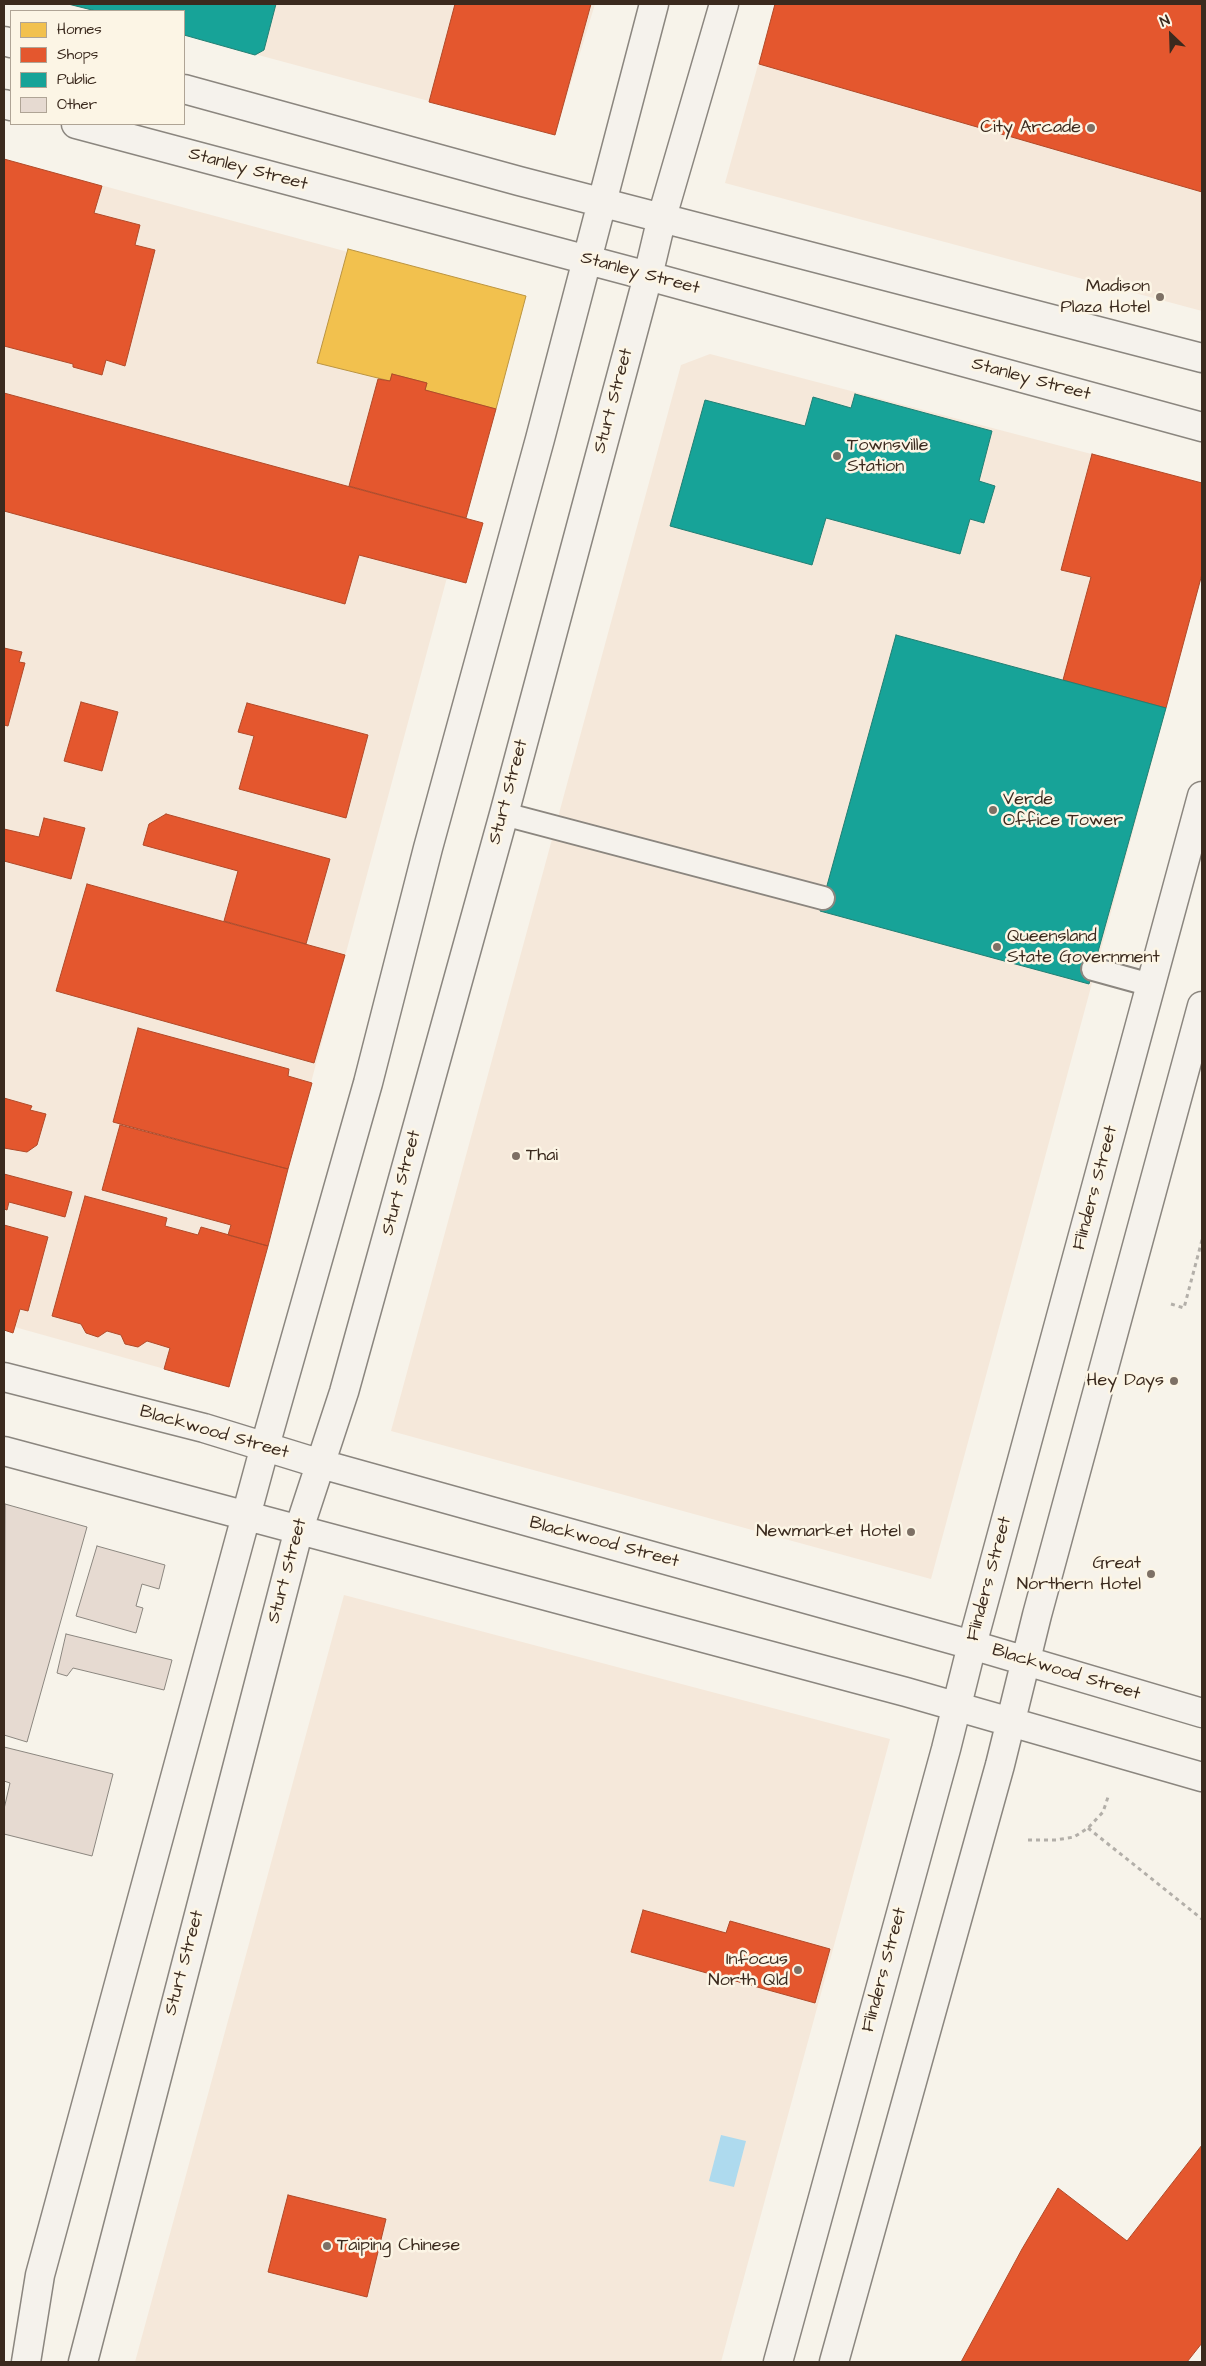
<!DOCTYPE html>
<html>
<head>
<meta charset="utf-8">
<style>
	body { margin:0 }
	#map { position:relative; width:1206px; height:2366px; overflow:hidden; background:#f7f3ea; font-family:"Architects Daughter",sans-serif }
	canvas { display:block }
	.frame { position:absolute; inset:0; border:5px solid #3b2a1e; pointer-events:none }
	.legend { position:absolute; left:10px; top:10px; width:175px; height:115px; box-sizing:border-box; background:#fcf5e5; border:1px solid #afa495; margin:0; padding:6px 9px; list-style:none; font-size:15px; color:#3b2a1e }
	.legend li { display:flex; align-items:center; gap:10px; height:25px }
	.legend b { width:25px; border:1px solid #afa495 }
	.north { position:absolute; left:1146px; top:10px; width:50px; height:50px; -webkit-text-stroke:4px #fcf5e5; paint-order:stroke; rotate:336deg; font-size:14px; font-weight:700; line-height:20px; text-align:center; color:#3b2a1e }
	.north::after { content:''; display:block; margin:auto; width:18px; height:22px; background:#3b2a1e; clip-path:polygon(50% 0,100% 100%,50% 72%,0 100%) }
</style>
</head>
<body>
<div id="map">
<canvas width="1206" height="2366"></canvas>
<div class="frame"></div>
<ul class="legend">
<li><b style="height:14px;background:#f2c14e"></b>Homes</li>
<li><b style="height:14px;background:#e4572e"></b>Shops</li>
<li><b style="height:14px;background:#17a398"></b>Public</li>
<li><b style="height:14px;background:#e6dad1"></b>Other</li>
</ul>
<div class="north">N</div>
</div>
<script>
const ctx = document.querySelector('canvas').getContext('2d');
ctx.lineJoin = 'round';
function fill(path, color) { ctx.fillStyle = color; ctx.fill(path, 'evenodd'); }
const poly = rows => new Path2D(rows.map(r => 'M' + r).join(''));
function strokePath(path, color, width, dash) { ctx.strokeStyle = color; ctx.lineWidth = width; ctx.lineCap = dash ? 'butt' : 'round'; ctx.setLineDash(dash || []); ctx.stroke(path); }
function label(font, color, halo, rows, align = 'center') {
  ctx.font = font + ' "Architects Daughter",sans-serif'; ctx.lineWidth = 5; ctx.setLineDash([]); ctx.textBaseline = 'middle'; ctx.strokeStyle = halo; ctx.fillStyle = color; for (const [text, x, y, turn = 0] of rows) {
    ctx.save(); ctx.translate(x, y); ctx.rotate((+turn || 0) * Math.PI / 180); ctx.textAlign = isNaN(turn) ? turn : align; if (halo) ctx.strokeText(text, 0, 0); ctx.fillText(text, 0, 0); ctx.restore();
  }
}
fill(poly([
	[68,4,595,4,555,135,184,35,184,11,96,11],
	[775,4,1202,4,1202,311,725,183],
	[4,159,522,299,229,1387,4,1324],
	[710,354,1202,483,1202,576,931,1579,391,1431,681,365],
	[344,1595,890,1739,721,2362,135,2362]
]), '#f5e8da');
fill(poly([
	[721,2135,746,2141,734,2187,709,2181]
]), '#aedaee');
const homes = poly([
	[348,249,526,296,496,409,425,390,427,383,392,374,390,381,317,363,348,249]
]);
fill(homes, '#f2c14e');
strokePath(homes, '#bb9440', 1);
const shops = poly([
	[455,4,591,4,555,135,429,102,455,4],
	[775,4,1202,4,1202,192,759,64,775,4],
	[4,159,102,186,94,213,140,225,135,245,155,250,125,366,106,360,102,375,73,367,73,364,4,346,4,159],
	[392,374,427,383,425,390,496,409,466,518,349,486,378,379,390,381,392,374],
	[4,393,483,523,466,583,359,555,345,604,4,511,4,393],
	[1092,454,1202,483,1202,574,1166,708,1063,680,1091,577,1061,570,1092,454],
	[4,648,22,652,19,662,25,663,8,726,4,725,4,648],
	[81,702,118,712,102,771,64,761,81,702],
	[247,703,368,735,346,818,239,789,254,736,238,732,247,703],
	[166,814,330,859,306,944,224,921,238,871,143,845,149,824,166,814],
	[44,818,85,828,71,879,4,861,4,829,39,837,44,818],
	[87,884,345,955,314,1063,56,991,87,884],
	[138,1028,289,1069,288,1076,312,1083,288,1169,113,1122,138,1028],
	[4,1098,32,1106,30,1110,46,1114,37,1145,27,1152,4,1148,4,1098],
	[120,1125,288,1169,268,1246,228,1235,231,1225,102,1190,120,1125],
	[4,1174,72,1192,65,1217,9,1202,7,1210,4,1209,4,1174],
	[85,1196,167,1218,165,1226,198,1235,201,1227,268,1246,229,1387,164,1369,170,1348,147,1341,138,1347,125,1344,121,1335,107,1331,98,1337,86,1333,81,1324,52,1316,85,1196],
	[4,1225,48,1237,28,1311,20,1309,13,1333,4,1330,4,1225],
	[643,1910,726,1933,730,1921,830,1949,815,2003,631,1952,643,1910],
	[1202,2145,1202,2343,1187,2362,961,2362,1022,2249,1058,2188,1127,2241,1202,2145],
	[288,2195,386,2219,367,2297,268,2272,288,2195]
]);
fill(shops, '#e4572e');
strokePath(shops, '#b14a29', 1);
const public = poly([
	[68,4,276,4,264,50,255,55,184,35,184,11,96,11,68,4],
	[855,394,992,431,979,481,995,486,984,523,970,519,960,554,826,518,812,565,670,526,705,400,805,426,813,397,851,408,855,394],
	[896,635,1166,708,1089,984,820,911,896,635]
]);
fill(public, '#17a398');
strokePath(public, '#227f73', 1);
const building = poly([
	[5,1504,87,1527,27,1742,4,1735,5,1504],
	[97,1546,165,1565,159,1589,142,1584,136,1606,143,1608,136,1633,76,1616,97,1546],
	[66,1634,172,1660,164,1690,73,1668,67,1676,57,1673,66,1634],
	[4,1747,113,1774,92,1856,4,1834,4,1809,10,1783,4,1781,4,1747]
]);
fill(building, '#e6dad1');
strokePath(building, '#8b867f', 1);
const service = poly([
	[504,814,823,898],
	[1093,969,1151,985]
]);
const secondary = poly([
	[4,41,11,43],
	[184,89,519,181,1202,358],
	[4,104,11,106],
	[76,124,648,276,1202,427],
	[4,1377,204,1428,321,1464,972,1645,1202,1713],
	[4,1451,906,1692,1202,1777],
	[26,2362,40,2275,265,1446,368,1083,428,848,540,439,654,4],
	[83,2362,299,1529,344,1392,504,814,648,276,662,217,724,4],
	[778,2362,946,1749,972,1645,1202,796],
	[834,2362,1000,1765,1037,1615,1202,1006]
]);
strokePath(service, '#8b867f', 26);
strokePath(secondary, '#8b867f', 31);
strokePath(poly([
	[1171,1304,1184,1308,1202,1240],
	[1088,1828,1202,1919],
	[1028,1840,1056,1840,1074,1837,1088,1828,1103,1812,1109,1794]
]), '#b3afa9', 3, [4, 4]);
strokePath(service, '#f5f2ec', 22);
strokePath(secondary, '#f5f2ec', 28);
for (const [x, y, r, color] of [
	[1091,128,5,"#7d7065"],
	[1160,297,5,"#7d7065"],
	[837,456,5,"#7d7065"],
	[993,810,5,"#7d7065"],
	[997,947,5,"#7d7065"],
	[516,1156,5,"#7d7065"],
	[1174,1381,5,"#7d7065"],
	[911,1532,5,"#7d7065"],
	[1151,1574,5,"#7d7065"],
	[798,1970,5,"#7d7065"],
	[327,2246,5,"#7d7065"]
]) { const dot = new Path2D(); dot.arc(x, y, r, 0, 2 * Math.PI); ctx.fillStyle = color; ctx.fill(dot); strokePath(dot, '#fcf5e5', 2); }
label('18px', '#3b2a1e', '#fcf5e5', [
	["City Arcade",1081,128],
	["Madison",1150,287],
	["Plaza Hotel",1150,308],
	["Townsville",847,446,"left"],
	["Station",847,467,"left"],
	["Verde",1003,800,"left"],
	["Office Tower",1003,821,"left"],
	["Queensland",1007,937,"left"],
	["State Government",1007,958,"left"],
	["Thai",526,1156,"left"],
	["Hey Days",1164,1381],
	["Newmarket Hotel",901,1532],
	["Great",1141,1564],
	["Northern Hotel",1141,1585],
	["Infocus",788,1960],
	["North Qld",788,1981],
	["Taiping Chinese",337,2246,"left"]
], 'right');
label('18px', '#3b2a1e', '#fcf5e5', [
	["Stanley Street",248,170,15],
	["Stanley Street",640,274,15],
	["Stanley Street",1031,380,15],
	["Sturt Street",614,401,-75],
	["Sturt Street",509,792,-75],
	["Sturt Street",402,1183,-75],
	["Flinders Street",1096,1188,-75],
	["Blackwood Street",214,1433,16],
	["Blackwood Street",604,1543,15],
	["Sturt Street",288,1571,-75],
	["Flinders Street",990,1579,-75],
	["Blackwood Street",1066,1673,17],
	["Sturt Street",185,1963,-75],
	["Flinders Street",885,1970,-75]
]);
</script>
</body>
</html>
